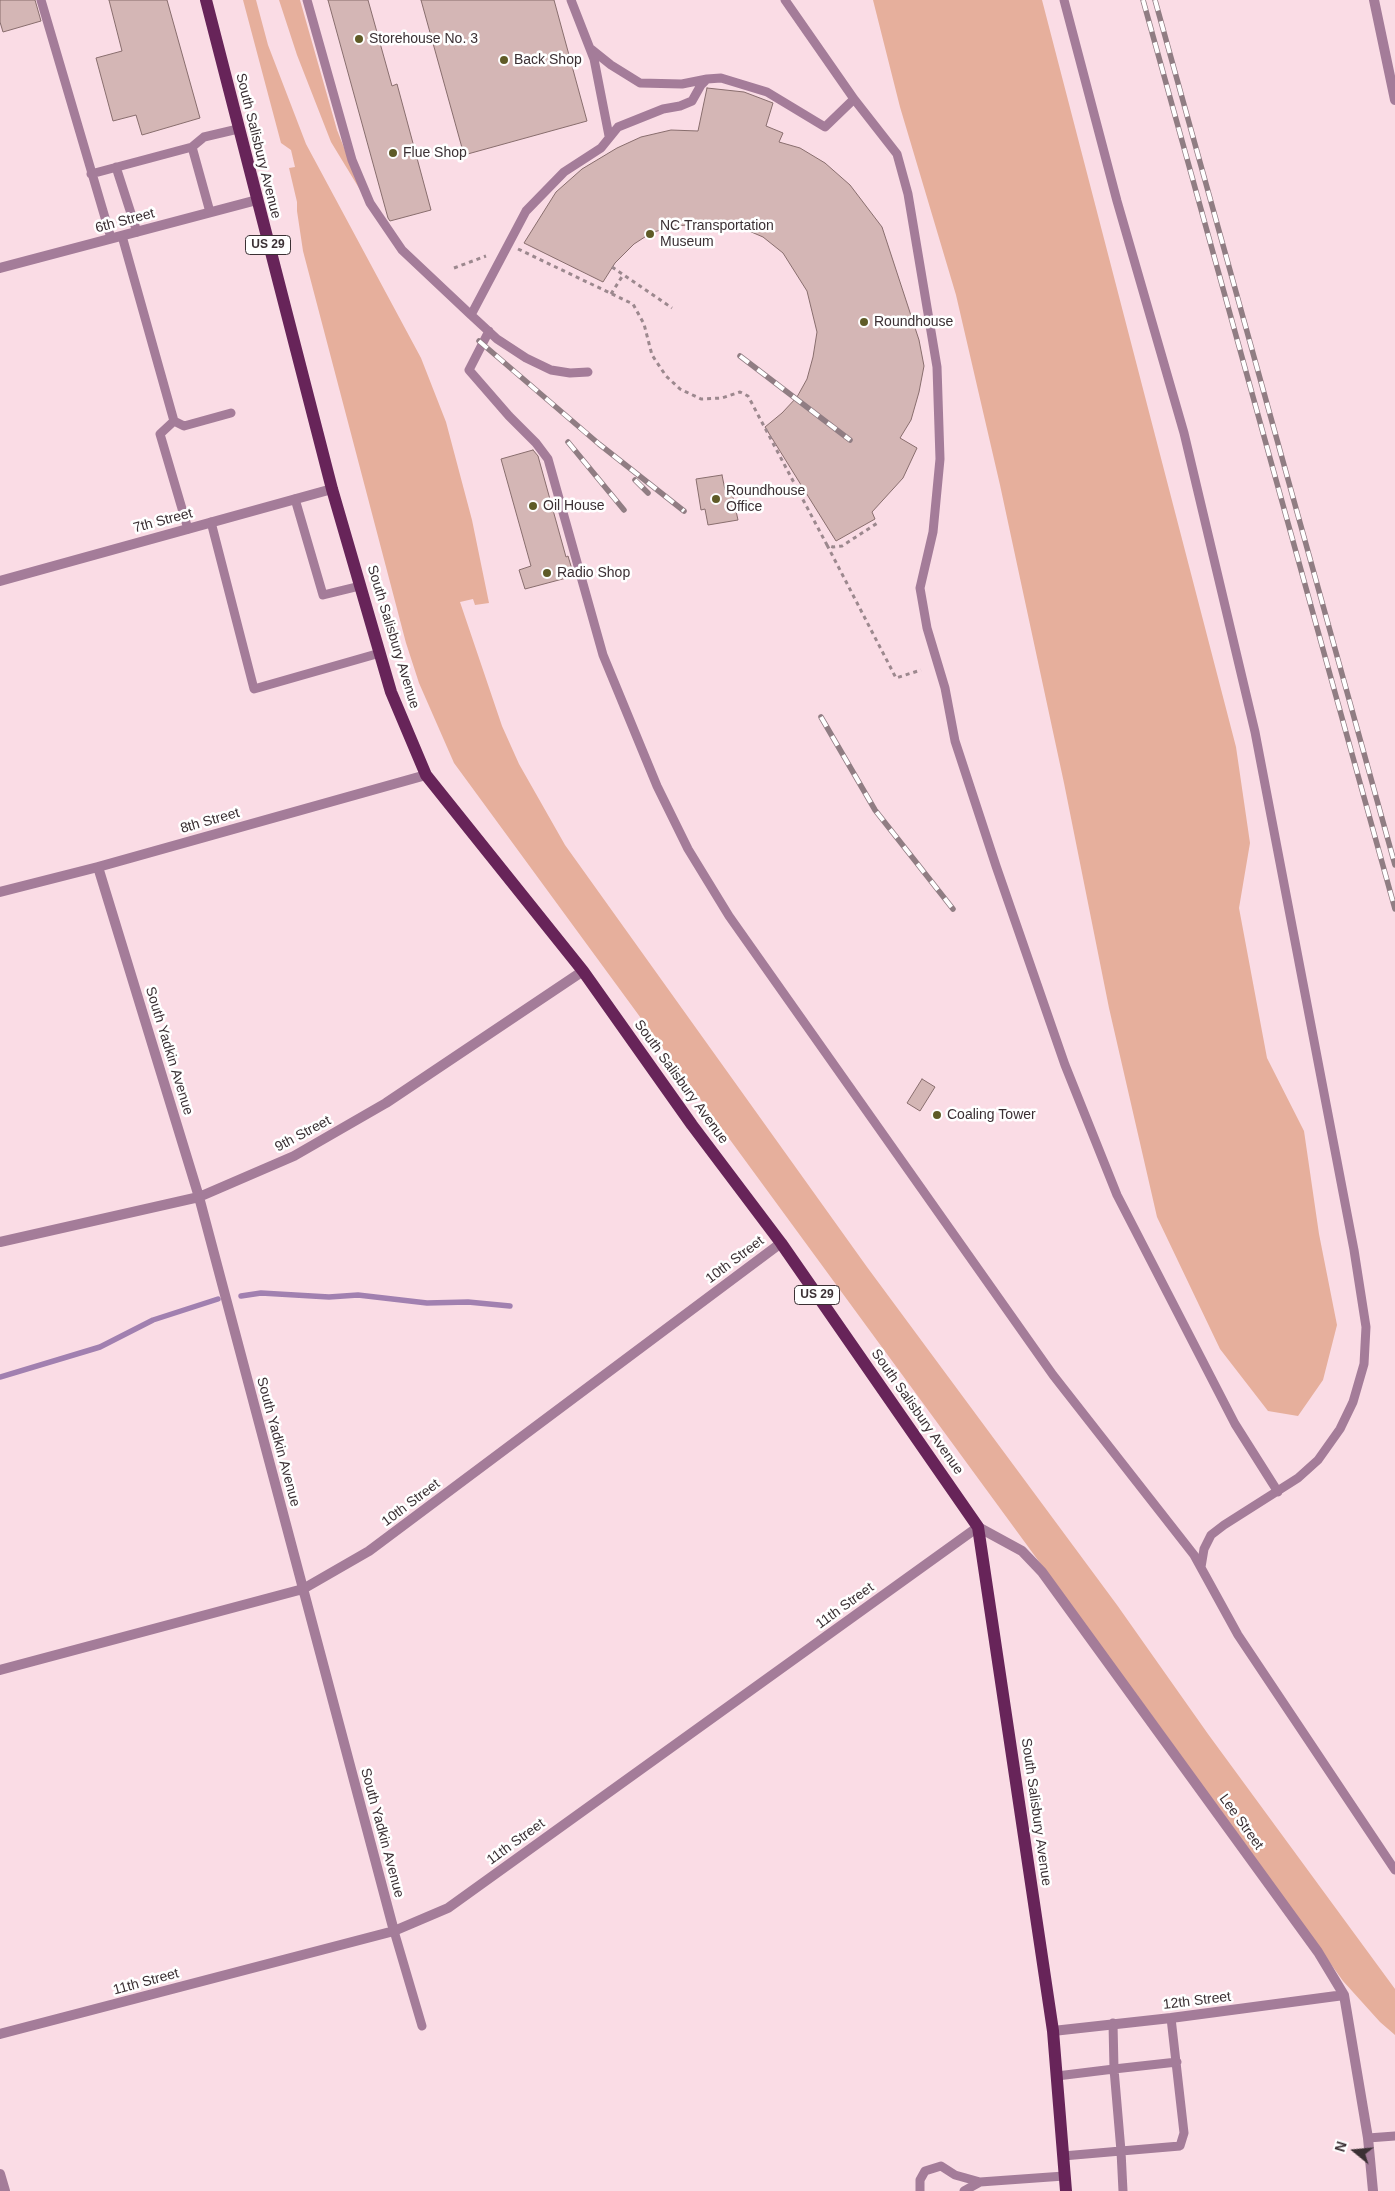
<!DOCTYPE html>
<html>
<head>
<meta charset="utf-8">
<style>
	body { margin:0 }
	#map { position:relative; width:1395px; height:2191px; overflow:hidden; background:#fadce5; font-family:Arial,sans-serif }
	canvas { display:block }
	.north { position:absolute; left:1330px; top:2126px; width:50px; height:50px; -webkit-text-stroke:4px #fff; paint-order:stroke; rotate:287deg; font-size:14px; font-weight:700; line-height:20px; text-align:center; color:#3b3034 }
	.north::after { content:''; display:block; margin:auto; width:18px; height:22px; background:#3b3034; clip-path:polygon(50% 0,100% 100%,50% 72%,0 100%) }
</style>
</head>
<body>
<div id="map">
<canvas width="1395" height="2191"></canvas>
<div class="north">N</div>
</div>
<script>
const ctx = document.querySelector('canvas').getContext('2d');
ctx.lineJoin = 'round';
function fill(path, color) { ctx.fillStyle = color; ctx.fill(path, 'evenodd'); }
const poly = rows => new Path2D(rows.map(r => 'M' + r).join(''));
function strokePath(path, color, width, dash) { ctx.strokeStyle = color; ctx.lineWidth = width; ctx.lineCap = dash ? 'butt' : 'round'; ctx.setLineDash(dash || []); ctx.stroke(path); }
function label(font, color, halo, rows, align = 'center') {
  ctx.font = font + ' Arial,sans-serif'; ctx.lineWidth = 5; ctx.setLineDash([]); ctx.textBaseline = 'middle'; ctx.strokeStyle = halo; ctx.fillStyle = color; for (const [text, x, y, turn = 0] of rows) {
    ctx.save(); ctx.translate(x, y); ctx.rotate((+turn || 0) * Math.PI / 180); ctx.textAlign = isNaN(turn) ? turn : align; if (halo) ctx.strokeText(text, 0, 0); ctx.fillText(text, 0, 0); ctx.restore();
  }
}
fill(poly([
	[243,0,256,0,268,45,306,144,421,358,446,422,472,520,489,603,475,605,473,599,460,602,502,726,519,764,565,845,867,1267,1117,1605,1208,1734,1395,1989,1395,2035,1380,2022,1343,1981,1158,1724,454,763,419,683,406,643,303,251,297,211,297,202,289,168,295,167,291,150,281,143],
	[279,0,300,0,337,130,362,193,331,142,297,55],
	[873,0,1042,0,1236,747,1250,843,1239,908,1267,1058,1304,1131,1319,1234,1337,1325,1323,1380,1298,1416,1268,1411,1220,1349,1157,1217,1109,1008,1064,783,1000,485,956,295,900,107]
]), '#e6af9c');
strokePath(poly([
	[241,1296,261,1293,329,1297,358,1295,427,1303,468,1302,510,1306],
	[0,1377,100,1347,153,1320,218,1299]
]), '#a180b0', 5.5);
const building = poly([
	[0,0,35,0,41,21,3,32,0,22,0,0],
	[109,0,167,0,200,118,142,135,136,115,113,121,96,58,122,51,109,0],
	[328,0,368,0,392,86,397,84,431,210,390,221,388,218,328,0],
	[421,0,554,0,587,121,464,155,421,0],
	[707,88,744,92,773,103,766,126,783,133,779,142,800,148,825,163,850,185,882,227,919,340,924,366,919,392,911,420,900,438,917,448,903,478,872,512,875,519,836,541,765,427,782,413,797,397,807,379,813,357,817,332,807,291,783,253,763,237,742,228,719,223,673,226,651,233,634,244,615,263,603,282,524,243,556,192,582,169,617,148,641,137,671,130,698,131,707,88],
	[533,450,538,456,566,557,568,556,574,576,525,589,519,570,531,566,501,459,533,450],
	[722,475,725,490,731,488,738,520,708,525,705,509,701,510,696,479,722,475],
	[922,1079,935,1087,920,1111,907,1103,922,1079]
]);
fill(building, '#d4b6b5');
strokePath(building, '#886d6d', 1);
strokePath(poly([
	[518,249,633,304,644,324,652,355,666,376,680,389,701,399,722,398,740,392,748,396,827,545,833,547,842,546,879,522],
	[612,267,672,308],
	[454,268,486,256],
	[611,294,623,275],
	[827,545,896,678,921,670]
]), '#9c888e', 3, [4, 4]);
strokePath(poly([
	[41,0,111,238],
	[307,0,352,160,370,203,402,250,471,315,526,211,564,172,601,148,618,127,663,109,680,106,692,101,701,85,707,79,721,78,767,92,825,127,854,99],
	[571,0,594,59,609,136],
	[785,0,854,99,897,154,908,194,937,367,940,459,933,532,920,588,927,628,945,688,955,741,996,866,1065,1065,1117,1195,1235,1424,1278,1492],
	[1064,0,1117,201,1184,433,1255,732,1354,1250,1366,1327,1364,1364,1353,1402,1340,1429,1318,1460,1298,1478,1224,1525,1211,1535,1204,1549,1201,1567],
	[591,49,611,65,640,83,682,84,707,79],
	[192,147,204,137,238,129],
	[116,167,137,232],
	[91,174,192,147,210,212],
	[122,236,174,421,184,426,231,413],
	[471,315,497,339,526,358,551,370,570,373,588,372],
	[489,331,469,370,509,416,536,443,548,459,603,655,657,786,688,849,729,916,1053,1375,1194,1555,1238,1635,1395,1870],
	[174,421,160,434,188,529],
	[295,499,323,595,360,586],
	[211,522,254,689,380,653],
	[394,1931,422,2026],
	[1113,2023,1114,2069,1177,2062],
	[1057,2076,1114,2069,1121,2151,1063,2156],
	[1368,2138,1395,2136],
	[920,2191,920,2180,925,2171,941,2166,955,2175,980,2182,1064,2176],
	[964,2191,980,2182],
	[1123,2191,1121,2151,1180,2146,1184,2133,1171,2018]
]), '#a47c99', 9);
strokePath(poly([
	[1374,0,1395,100],
	[0,268,257,200],
	[98,867,199,1197,394,1931],
	[0,892,98,867,426,775],
	[0,1242,199,1197,294,1156,386,1103,583,971],
	[0,1670,303,1589,369,1551,781,1243],
	[1053,2031,1171,2018,1344,1995],
	[0,2034,394,1931,448,1908,978,1527,1022,1551,1042,1572,1318,1952,1344,1995,1368,2138,1373,2191],
	[0,2174,5,2191]
]), '#a47c99', 10);
strokePath(poly([
	[0,581,332,489]
]), '#a47c99', 10);
strokePath(poly([
	[206,0,332,489,391,692,426,775,583,971,692,1125,781,1243,978,1527,1053,2031,1066,2191]
]), '#672459', 12);
const rail = poly([
	[1143,0,1395,909],
	[1155,0,1395,865],
	[479,341,599,444,684,511],
	[740,356,850,440],
	[568,442,624,510],
	[635,480,648,493],
	[821,717,875,810,953,909]
]);
strokePath(rail, '#907d83', 5.5);
strokePath(rail, '#fff', 4, [11]);
for (const [x, y, r, color] of [
	[359,39,5,"#5f5b27"],
	[504,60,5,"#5f5b27"],
	[393,153,5,"#5f5b27"],
	[650,234,5,"#5f5b27"],
	[864,322,5,"#5f5b27"],
	[716,499,5,"#5f5b27"],
	[533,506,5,"#5f5b27"],
	[547,573,5,"#5f5b27"],
	[937,1115,5,"#5f5b27"]
]) { const dot = new Path2D(); dot.arc(x, y, r, 0, 2 * Math.PI); ctx.fillStyle = color; ctx.fill(dot); strokePath(dot, '#fff', 2); }
for (const [x, y, w] of [
	[268,245,45],
	[817,1295,45]
]) { const box = new Path2D(); box.roundRect(x - w / 2, y - 9.5, w, 19, 4); ctx.fillStyle = '#fff'; ctx.fill(box); strokePath(box, '#3b3034', 1); }
label('bold 12px', '#3b3034', null, [
	["US 29",268,245],
	["US 29",817,1295]
]);
label('14px', '#3b3034', '#fff', [
	["Storehouse No. 3",369,39],
	["Back Shop",514,60],
	["Flue Shop",403,153],
	["NC Transportation",660,226],
	["Museum",660,242],
	["Roundhouse",874,322],
	["Roundhouse",726,491],
	["Office",726,507],
	["Oil House",543,506],
	["Radio Shop",557,573],
	["Coaling Tower",947,1115]
], 'left');
label('14px', '#3b3034', '#fff', [
	["South Salisbury Avenue",258,146,76],
	["6th Street",125,221,-15],
	["7th Street",163,521,-15],
	["South Salisbury Avenue",393,637,73],
	["8th Street",210,821,-16],
	["South Yadkin Avenue",169,1051,73],
	["South Salisbury Avenue",681,1082,54],
	["9th Street",303,1134,-28],
	["10th Street",735,1260,-37],
	["South Salisbury Avenue",917,1412,55],
	["South Yadkin Avenue",278,1442,75],
	["10th Street",411,1503,-37],
	["11th Street",845,1606,-36],
	["South Salisbury Avenue",1036,1812,82],
	["Lee Street",1241,1822,54],
	["South Yadkin Avenue",382,1833,75],
	["11th Street",516,1842,-36],
	["11th Street",146,1982,-15],
	["12th Street",1197,2001,-7]
]);
</script>
</body>
</html>
